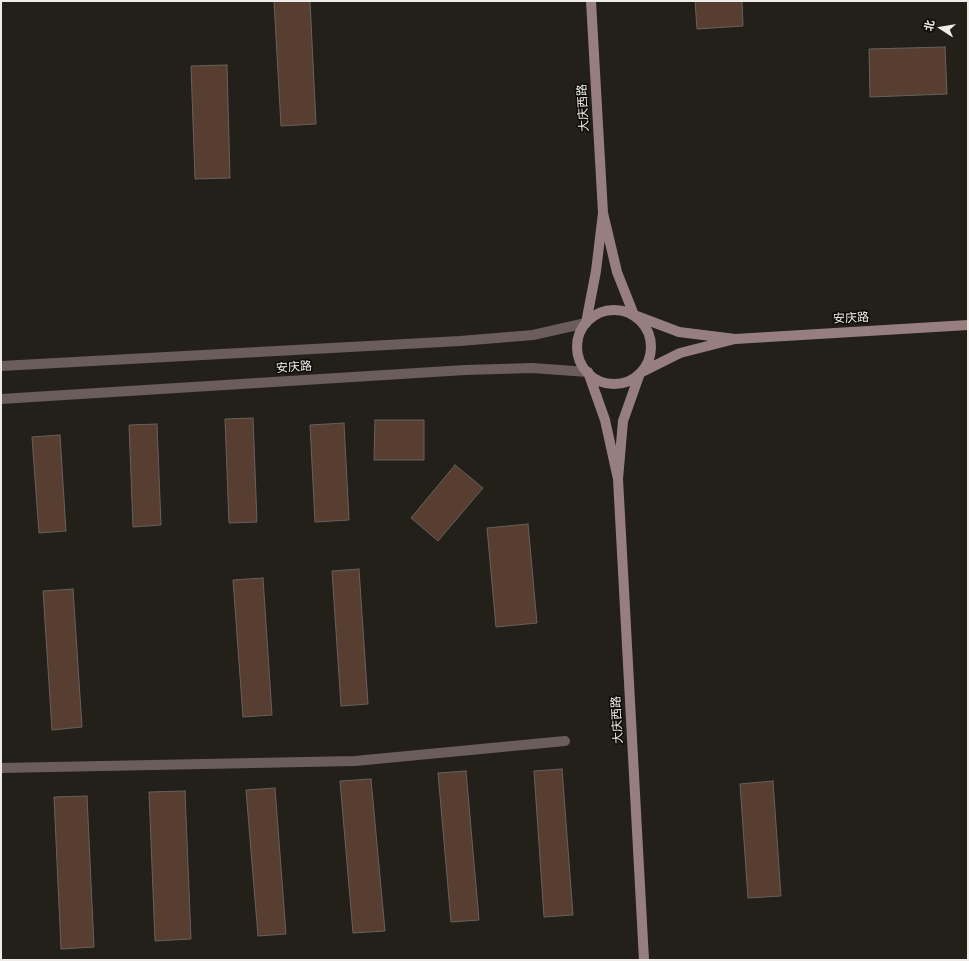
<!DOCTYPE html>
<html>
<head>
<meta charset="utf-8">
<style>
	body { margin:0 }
	#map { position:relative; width:969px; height:961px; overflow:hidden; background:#23201a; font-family:Jost,"Noto Sans SC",sans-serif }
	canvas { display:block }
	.frame { position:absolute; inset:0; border:2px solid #eeece8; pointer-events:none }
	.north { position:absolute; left:921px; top:8px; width:40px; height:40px; -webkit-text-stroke:3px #0b0a07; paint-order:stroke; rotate:282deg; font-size:11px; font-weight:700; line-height:16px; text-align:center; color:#eeece8 }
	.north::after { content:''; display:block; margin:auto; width:14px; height:18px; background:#eeece8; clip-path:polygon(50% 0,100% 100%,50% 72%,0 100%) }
</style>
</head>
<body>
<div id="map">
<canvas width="969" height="961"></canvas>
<div class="frame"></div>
<div class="north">北</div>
</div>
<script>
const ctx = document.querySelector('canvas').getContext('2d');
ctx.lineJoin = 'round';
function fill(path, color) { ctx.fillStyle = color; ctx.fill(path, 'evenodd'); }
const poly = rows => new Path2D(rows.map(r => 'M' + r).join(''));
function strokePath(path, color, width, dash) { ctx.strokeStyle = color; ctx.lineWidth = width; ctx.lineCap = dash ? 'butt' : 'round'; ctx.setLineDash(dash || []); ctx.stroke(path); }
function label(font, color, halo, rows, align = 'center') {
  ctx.font = font + ' Jost,"Noto Sans SC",sans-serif'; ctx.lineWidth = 3; ctx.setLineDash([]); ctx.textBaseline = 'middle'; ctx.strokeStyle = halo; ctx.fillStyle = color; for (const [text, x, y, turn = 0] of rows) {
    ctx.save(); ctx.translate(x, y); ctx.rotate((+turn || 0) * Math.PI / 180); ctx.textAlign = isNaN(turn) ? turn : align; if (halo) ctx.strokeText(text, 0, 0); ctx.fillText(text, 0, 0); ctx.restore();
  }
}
const building = poly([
	[274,1,310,1,316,124,281,126,274,1],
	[695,1,742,1,743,26,697,29,695,1],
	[945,47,947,94,870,97,869,49,945,47],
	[227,65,230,178,195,179,191,66,227,65],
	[253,418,257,522,229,523,225,419,253,418],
	[375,420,424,420,424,460,374,460,375,420],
	[344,423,349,520,315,522,310,425,344,423],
	[157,424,161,525,133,527,129,425,157,424],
	[60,435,66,531,39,533,32,437,60,435],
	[455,465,483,488,438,541,411,518,455,465],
	[528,524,537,623,496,627,487,528,528,524],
	[359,569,368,704,341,706,332,571,359,569],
	[263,578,272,715,243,717,233,580,263,578],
	[73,589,82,727,52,730,43,591,73,589],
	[562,769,573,915,544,917,534,771,562,769],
	[466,771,479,920,451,922,438,773,466,771],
	[371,779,385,931,353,933,340,781,371,779],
	[773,781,781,896,748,898,740,784,773,781],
	[275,788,286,934,258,936,246,790,275,788],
	[185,791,191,939,155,941,149,792,185,791],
	[87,796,94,947,61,949,54,797,87,796]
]);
fill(building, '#583e31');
strokePath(building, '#68605d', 1);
strokePath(poly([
	[1,366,460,341,533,335,586,323],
	[1,399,465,370,532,368,588,372],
	[1,768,355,761,565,741]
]), '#6c5d5d', 10);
strokePath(poly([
	[591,1,603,213],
	'577 347a37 37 0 1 1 74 0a37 37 0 1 1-74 0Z',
	[586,323,596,271,603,213,617,272,634,315,679,332,735,339,680,353,640,373,623,421,618,479,605,420,588,372],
	[735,339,968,325],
	[618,479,644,960]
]), '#977f80', 10);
label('12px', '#eeece8', '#0b0a07', [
	["大庆西路",584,108,-93],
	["安庆路",851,319,-3],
	["安庆路",294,368,-4],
	["大庆西路",618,720,-93]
]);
</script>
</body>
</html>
